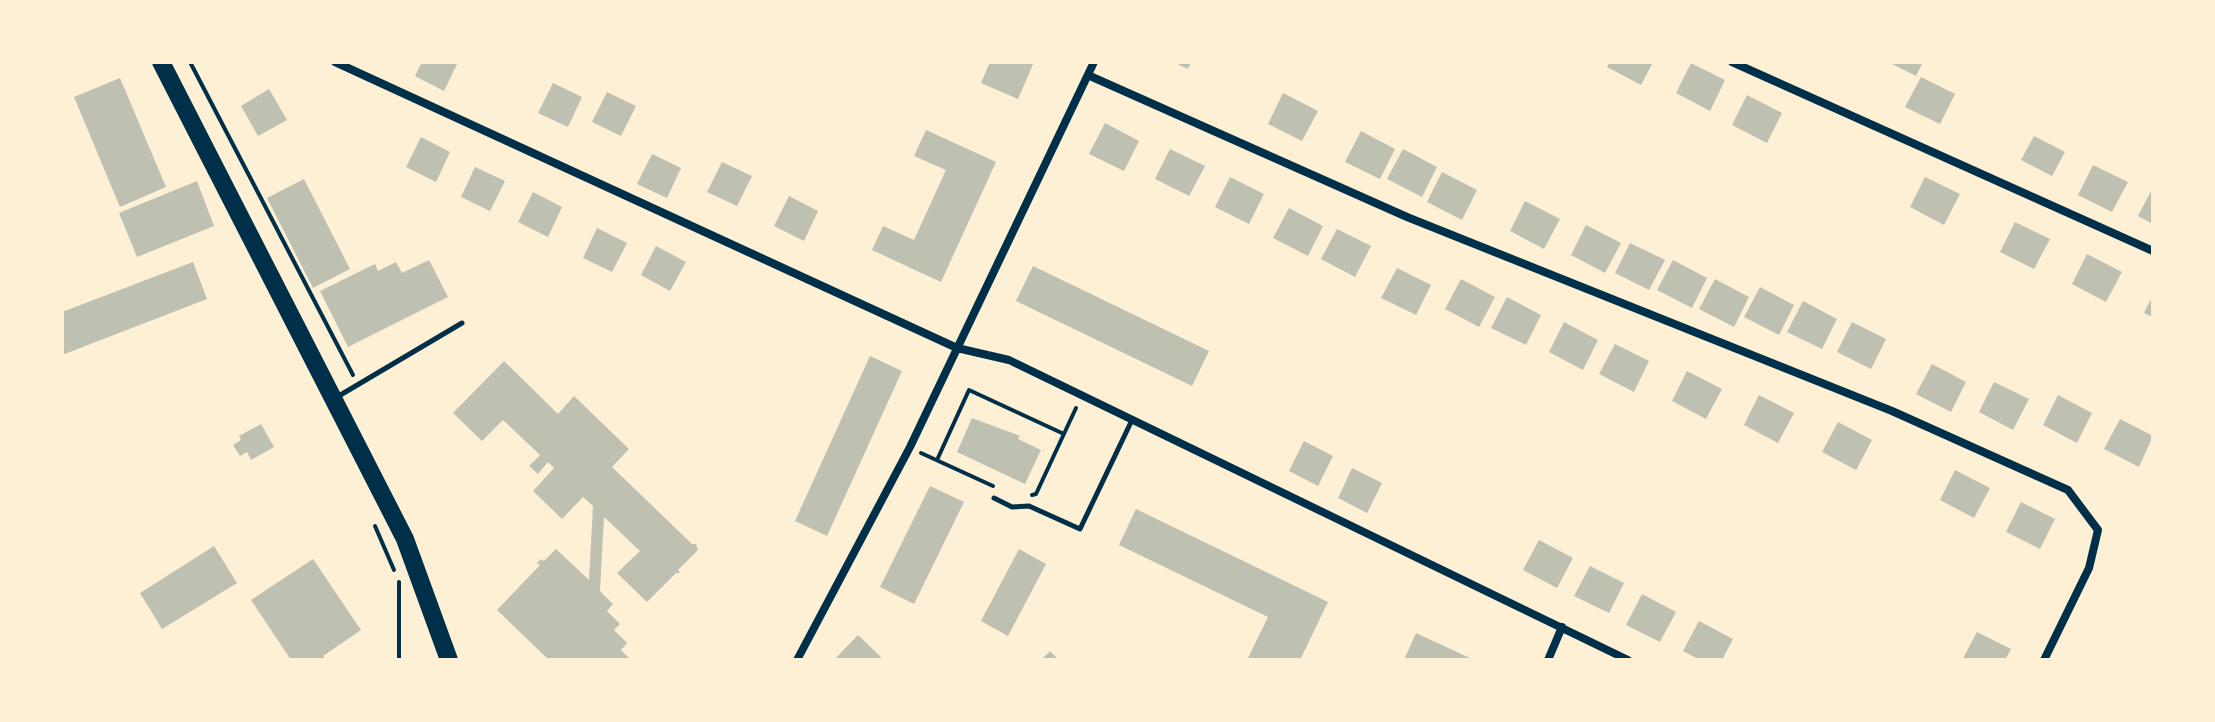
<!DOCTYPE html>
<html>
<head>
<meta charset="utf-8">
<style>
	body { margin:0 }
	#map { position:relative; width:2215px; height:722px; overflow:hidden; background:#fdf0d5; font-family:"Fira Sans",sans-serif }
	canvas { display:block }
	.frame { position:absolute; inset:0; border:64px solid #fdf0d5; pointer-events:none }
</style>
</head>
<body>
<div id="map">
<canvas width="2215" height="722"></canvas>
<div class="frame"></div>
</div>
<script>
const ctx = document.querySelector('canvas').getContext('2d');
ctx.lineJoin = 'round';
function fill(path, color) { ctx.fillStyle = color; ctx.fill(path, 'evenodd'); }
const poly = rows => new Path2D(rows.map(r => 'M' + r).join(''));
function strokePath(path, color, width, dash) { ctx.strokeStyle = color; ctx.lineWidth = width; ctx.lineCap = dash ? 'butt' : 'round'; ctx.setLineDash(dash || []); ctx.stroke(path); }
fill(poly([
	[422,62,458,62,444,91,415,76],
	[990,62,1034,62,1018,99,981,83],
	[1173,62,1191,62,1188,69],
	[1610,62,1653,62,1641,85,1607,67],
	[1888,62,1923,62,1916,76],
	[1691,63,1725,80,1710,111,1676,93],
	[1921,77,1955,94,1940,124,1905,107],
	[120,78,166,187,120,207,74,97],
	[553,83,582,97,568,127,538,113],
	[269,89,287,120,258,136,241,106],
	[607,92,636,106,621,136,592,122],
	[1283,93,1318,111,1302,141,1268,124],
	[1747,95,1782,113,1767,143,1732,125],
	[1105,123,1139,141,1124,171,1089,154],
	[926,130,996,162,941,282,872,250,883,226,914,240,946,170,914,156],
	[1361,131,1395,149,1380,179,1345,162],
	[2034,136,2065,152,2052,176,2021,160],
	[421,137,450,152,436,182,406,167],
	[1170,149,1205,166,1189,196,1155,179],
	[1403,149,1437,167,1422,197,1387,179],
	[652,154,681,168,667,198,637,184],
	[722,162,752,176,737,206,707,192],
	[2093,165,2128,182,2112,212,2078,195],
	[475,167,505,181,490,211,461,197],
	[1442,172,1477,190,1462,220,1427,202],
	[1230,177,1264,194,1249,224,1215,207],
	[1925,177,1960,194,1944,225,1910,207],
	[304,179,350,269,313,288,267,198],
	[197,181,214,226,137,257,119,213],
	[2153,187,2153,224,2138,216],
	[533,192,562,207,548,237,518,222],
	[789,196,818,211,804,241,774,226],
	[1525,201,1560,219,1544,249,1510,231],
	[1289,208,1323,226,1308,256,1273,238],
	[2015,222,2050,239,2034,269,2000,252],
	[1586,225,1621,243,1605,273,1571,255],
	[597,228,627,243,612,272,583,258],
	[1337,229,1371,246,1355,277,1321,259],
	[1630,243,1665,260,1649,290,1615,273],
	[656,246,686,262,670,291,641,275],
	[2087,254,2122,272,2106,302,2072,284],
	[429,260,448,297,348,347,320,291,375,264,378,271,396,262,402,273],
	[1673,260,1707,278,1692,308,1657,290],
	[193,262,207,299,62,355,62,312],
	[1033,266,1209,351,1192,386,1016,301],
	[1397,268,1431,285,1416,315,1381,298],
	[1461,279,1495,297,1479,327,1445,309],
	[1715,279,1749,297,1734,327,1699,309],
	[1760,287,1794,305,1779,335,1744,317],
	[2153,295,2153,317,2144,313],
	[1507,297,1541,315,1526,345,1491,328],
	[1803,301,1837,319,1822,349,1787,332],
	[1564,322,1598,340,1583,370,1549,352],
	[1852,322,1886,339,1871,369,1837,352],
	[1615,344,1649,361,1634,392,1599,374],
	[870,356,902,371,827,536,795,521],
	[504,361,558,414,574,396,629,449,612,467,692,544,696,544,698,550,678,570,680,573,676,573,647,602,617,573,640,551,604,517,600,591,613,604,607,611,620,624,614,630,627,643,621,650,631,660,549,660,497,610,540,565,537,563,541,559,544,561,556,549,589,580,593,506,583,497,562,519,533,491,554,468,548,462,538,474,529,466,540,455,503,420,482,441,453,413],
	[1932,364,1966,382,1951,412,1916,394],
	[1687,371,1722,389,1706,419,1672,401],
	[1994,382,2029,399,2013,430,1979,412],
	[1759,395,1794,413,1778,443,1744,425],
	[2058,395,2092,413,2077,443,2043,425],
	[972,418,1020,436,1018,439,1041,450,1025,484,957,452],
	[2120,419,2153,436,2139,467,2104,449],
	[1838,422,1872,440,1856,470,1822,452],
	[261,424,274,447,251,460,247,452,240,456,233,445,241,440,239,436],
	[1304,441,1333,456,1318,486,1289,471],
	[1352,468,1382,483,1367,513,1338,498],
	[1955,470,1990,488,1974,518,1940,500],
	[930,486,964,502,914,604,880,587],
	[2021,502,2055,519,2040,549,2006,532],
	[1136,509,1328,602,1300,660,1247,660,1268,617,1119,545],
	[1539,540,1573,558,1557,588,1523,570],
	[214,546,237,583,162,629,140,593],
	[1019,549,1046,564,1008,636,981,621],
	[313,559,361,630,323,656,326,660,291,660,251,600],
	[1590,566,1624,583,1609,613,1574,596],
	[1642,594,1676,612,1660,642,1626,625],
	[1699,621,1733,639,1722,660,1700,660,1683,651],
	[1977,632,2011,649,2005,660,1962,660],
	[1416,633,1474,660,1404,660],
	[858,635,884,660,834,660],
	[1050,651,1059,660,1041,660]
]), '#bec0b2');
strokePath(poly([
	[190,62,353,375],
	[921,453,993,486],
	[937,460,969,390,1064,434],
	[1032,495,1036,494,1076,408],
	[375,526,394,570],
	[399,582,399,660]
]), '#003049', 4);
strokePath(poly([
	[337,397,462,323],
	[994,498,1012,507,1029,506,1080,529,1132,420]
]), '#003049', 5);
strokePath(poly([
	[335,62,957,348,1009,360,1628,660],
	[1732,62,2153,251],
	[1090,76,1407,217,1892,411,2068,490,2098,530,2089,568,2044,660],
	[797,660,910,447,1094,62],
	[1548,660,1562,627]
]), '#003049', 8);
strokePath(poly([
	[161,62,405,539,449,660]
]), '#003049', 18);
</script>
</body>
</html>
